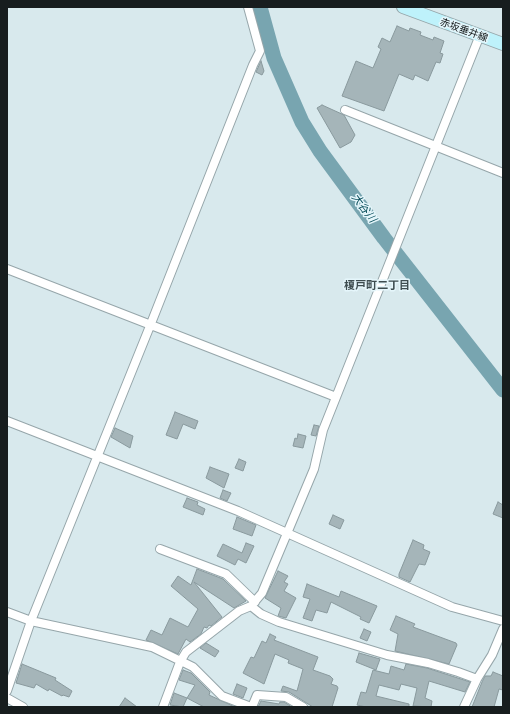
<!DOCTYPE html>
<html>
<head>
<meta charset="utf-8">
<style>
	body { margin:0 }
	#map { position:relative; width:510px; height:714px; overflow:hidden; background:#d8e9ed; font-family:Commissioner,sans-serif }
	canvas { display:block }
	.frame { position:absolute; inset:0; border:8px solid #171d1e; pointer-events:none }
</style>
</head>
<body>
<div id="map">
<canvas width="510" height="714"></canvas>
<div class="frame"></div>
</div>
<script>
const ctx = document.querySelector('canvas').getContext('2d');
ctx.lineJoin = 'round';
const poly = rows => new Path2D(rows.map(r => 'M' + r).join(''));
function strokePath(path, color, width, dash) { ctx.strokeStyle = color; ctx.lineWidth = width; ctx.lineCap = dash ? 'butt' : 'round'; ctx.setLineDash(dash || []); ctx.stroke(path); }
function fill(path, color) { ctx.fillStyle = color; ctx.fill(path, 'evenodd'); }
function label(font, color, halo, rows, align = 'center') {
  ctx.font = font + ' Commissioner,"Noto Sans JP",sans-serif'; ctx.lineWidth = 3; ctx.setLineDash([]); ctx.textBaseline = 'middle'; ctx.strokeStyle = halo; ctx.fillStyle = color; for (const [text, x, y, turn = 0] of rows) {
    ctx.save(); ctx.translate(x, y); ctx.rotate((+turn || 0) * Math.PI / 180); ctx.textAlign = isNaN(turn) ? turn : align; if (halo) ctx.strokeText(text, 0, 0); ctx.fillText(text, 0, 0); ctx.restore();
  }
}
strokePath(poly([
	[260,7,274,58,302,122,320,151,384,238,503,390]
]), '#78a5b0', 15);
const building = poly([
	[397,26,409,31,410,28,421,32,420,35,433,40,434,37,444,41,440,53,443,54,440,63,436,62,428,81,415,75,413,80,399,74,384,111,342,96,356,61,373,68,381,49,378,47,382,38,390,42,397,26],
	[261,61,264,71,262,75,256,72,261,61],
	[322,105,344,115,355,135,351,142,340,148,317,108,322,105],
	[175,412,198,421,195,429,183,424,177,439,166,435,175,412],
	[314,425,319,426,316,436,311,435,314,425],
	[115,428,133,436,130,448,111,437,115,428],
	[298,434,306,436,303,448,293,446,295,438,297,439,298,434],
	[239,459,246,462,243,471,235,468,239,459],
	[210,467,229,474,224,488,206,478,210,467],
	[223,490,231,493,227,501,220,498,223,490],
	[187,498,198,502,197,505,205,509,203,515,183,507,187,498],
	[498,502,503,505,503,518,493,514,498,502],
	[333,515,344,520,340,529,329,524,333,515],
	[237,517,256,525,252,536,233,529,237,517],
	[413,540,424,545,423,549,430,552,425,565,419,564,410,582,399,577,399,574,413,540],
	[246,543,254,546,246,563,238,559,235,565,217,556,223,544,242,553,246,543],
	[197,569,223,579,246,601,234,608,194,582,222,617,211,626,209,625,207,628,204,627,201,634,190,642,186,639,178,654,146,640,151,630,162,635,170,618,188,627,198,609,171,586,178,576,191,585,197,569],
	[278,571,288,576,284,582,288,584,284,591,296,598,286,618,278,616,281,608,265,598,278,571],
	[307,584,339,597,341,591,377,606,369,623,360,619,361,617,331,602,327,613,316,610,312,621,303,618,310,599,303,597,307,584],
	[396,616,415,624,413,627,456,643,457,645,449,664,395,651,398,634,390,630,396,616],
	[364,629,371,632,367,641,360,638,364,629],
	[270,634,276,637,274,640,318,657,313,670,330,676,333,679,331,684,337,686,338,688,332,707,313,707,289,692,281,691,283,686,297,691,303,669,288,663,289,660,275,654,264,684,243,673,251,657,254,658,262,641,266,643,270,634],
	[206,643,219,651,215,657,200,648,206,643],
	[359,653,380,659,376,670,356,662,359,653],
	[22,664,56,678,55,680,72,691,69,697,63,695,62,696,49,689,48,691,36,684,34,688,16,683,22,664],
	[406,664,427,668,470,682,465,692,429,681,425,698,432,701,431,707,413,706,417,688,401,684,399,690,379,685,376,696,409,704,409,707,366,707,357,705,361,692,366,693,373,670,389,674,391,666,404,670,406,664],
	[183,670,191,673,210,692,209,695,235,707,204,707,187,698,195,685,179,680,183,670],
	[493,672,503,676,503,690,499,689,494,707,472,707,482,682,485,676,491,676,493,672],
	[237,684,247,688,243,698,233,694,237,684],
	[174,693,187,698,183,707,170,705,174,693],
	[125,698,137,707,119,707,125,698],
	[261,701,279,704,280,702,284,702,292,707,258,707,261,701]
]);
fill(building, '#a5b5b9');
strokePath(building, '#89999d', 1);
const minor = poly([
	[345,110,503,173],
	[7,269,336,397],
	[7,421,238,511,452,607,503,621],
	[160,549,226,574,255,602],
	[251,606,261,614,279,622,387,655,428,663,458,672,477,679],
	[7,612,31,621,152,647,193,667,222,696,251,707],
	[7,691,31,621,150,326,253,65,260,51,248,7],
	[7,698,23,707],
	[163,707,180,662,186,652,239,611,251,606,262,593,314,469,323,430,480,35],
	[252,707,257,695,286,697,303,707],
	[464,707,477,679,492,655,503,629]
]);
const secondary = poly([
	[403,7,503,44]
]);
strokePath(minor, '#96a6aa', 10);
strokePath(secondary, '#96a6aa', 14);
strokePath(minor, '#fff', 8);
strokePath(secondary, '#bef2fb', 12);
label('10px', '#171d1e', '#e5f6fb', [
	["赤坂垂井線",464,30,20]
]);
label('italic 11px', '#074c59', '#e5f6fb', [
	["大谷川",364,208,53]
]);
label('bold 11px', '#3e4d50', '#e5f6fb', [
	["榎戸町二丁目",377,285]
]);
</script>
</body>
</html>
